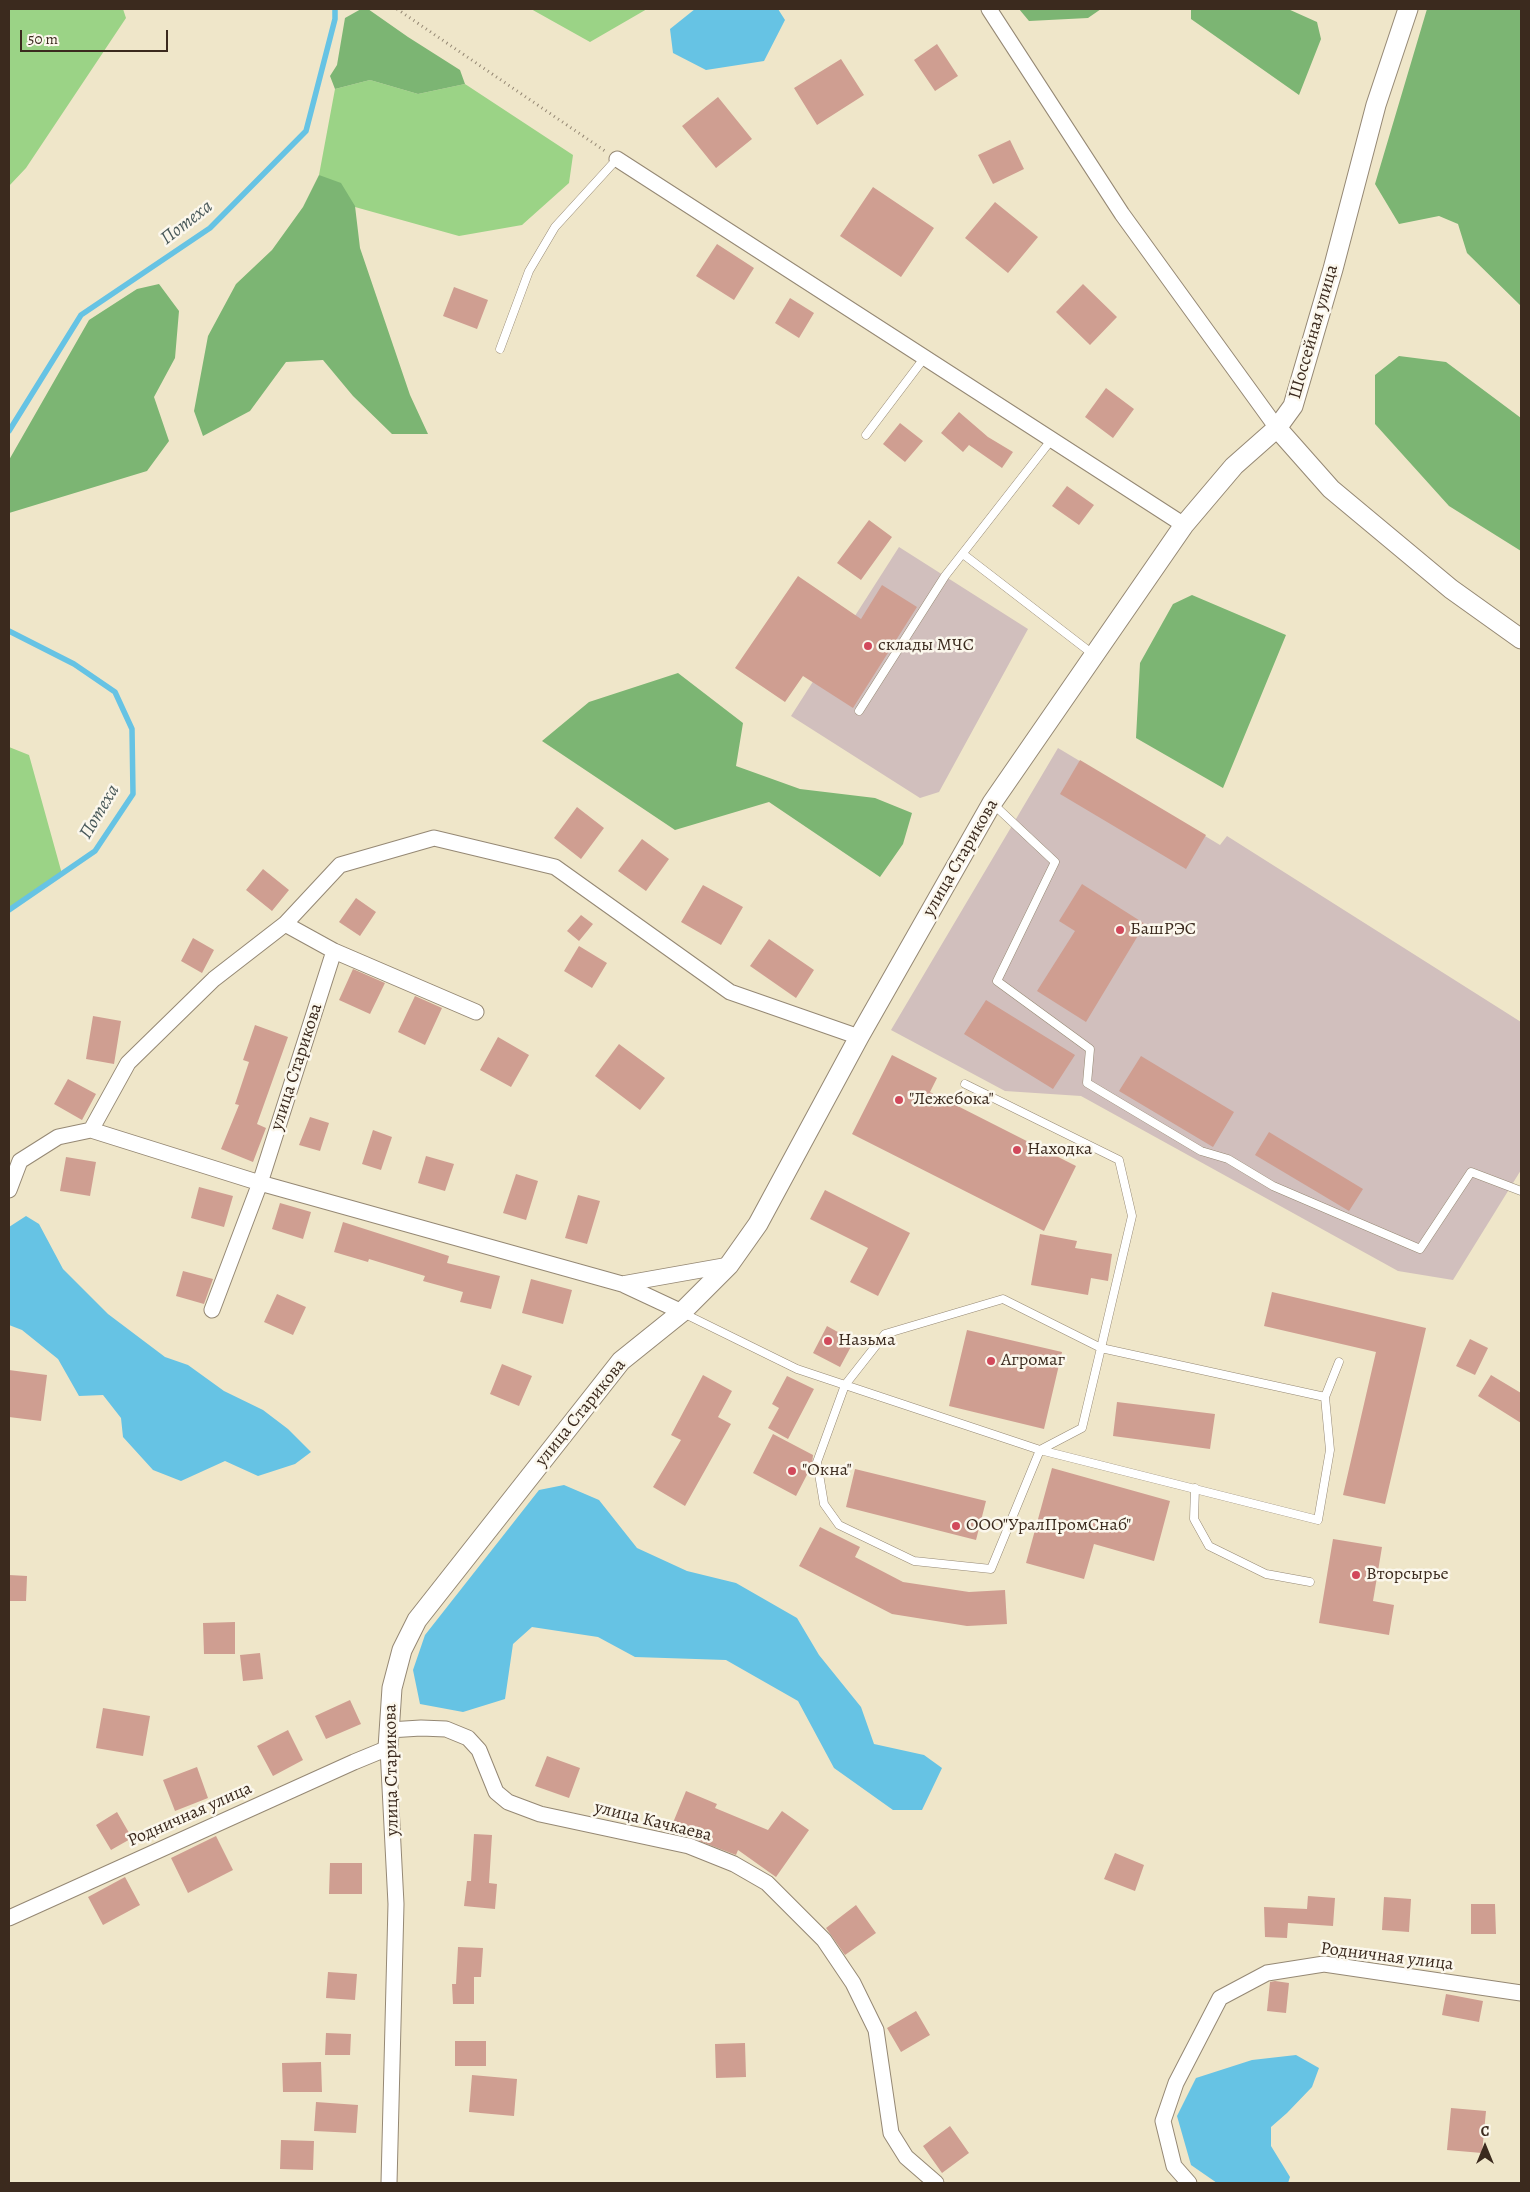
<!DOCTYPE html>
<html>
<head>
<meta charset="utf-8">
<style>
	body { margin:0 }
	#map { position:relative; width:1530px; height:2192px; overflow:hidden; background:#efe6c9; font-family:Alegreya,serif }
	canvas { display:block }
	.frame { position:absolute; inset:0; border:10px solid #3b2a1e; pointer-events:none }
	.north { position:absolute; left:1460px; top:2122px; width:50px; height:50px; -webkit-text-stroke:4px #fbf7ec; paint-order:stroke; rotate:0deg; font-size:14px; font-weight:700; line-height:20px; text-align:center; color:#3b2a1e }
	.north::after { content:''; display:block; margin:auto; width:18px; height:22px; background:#3b2a1e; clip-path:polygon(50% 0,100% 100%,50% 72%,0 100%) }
	.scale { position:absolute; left:20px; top:30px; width:148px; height:22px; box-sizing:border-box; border:2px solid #3b2a1e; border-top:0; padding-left:6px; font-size:15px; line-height:18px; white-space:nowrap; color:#3b2a1e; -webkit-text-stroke:4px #fbf7ec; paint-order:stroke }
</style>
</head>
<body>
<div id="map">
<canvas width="1530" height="2192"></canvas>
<div class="frame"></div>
<div class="north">С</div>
<div class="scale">50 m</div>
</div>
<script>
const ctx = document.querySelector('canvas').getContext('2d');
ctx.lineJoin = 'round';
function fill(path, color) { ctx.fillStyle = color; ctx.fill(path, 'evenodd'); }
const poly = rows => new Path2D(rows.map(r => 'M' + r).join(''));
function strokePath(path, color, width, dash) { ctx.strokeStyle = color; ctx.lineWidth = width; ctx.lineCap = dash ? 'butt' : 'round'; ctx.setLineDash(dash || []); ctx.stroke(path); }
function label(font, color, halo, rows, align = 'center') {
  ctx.font = font + ' Alegreya,serif'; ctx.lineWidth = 5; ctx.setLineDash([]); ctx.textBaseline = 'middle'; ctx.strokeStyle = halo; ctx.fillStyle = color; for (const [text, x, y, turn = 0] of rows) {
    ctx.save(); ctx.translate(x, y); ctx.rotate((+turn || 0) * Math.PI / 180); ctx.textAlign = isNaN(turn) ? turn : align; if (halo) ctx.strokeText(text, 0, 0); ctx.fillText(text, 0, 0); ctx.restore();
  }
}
fill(poly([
	[899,547,1028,629,939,792,920,798,791,716],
	[1058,748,1220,845,1227,836,1521,1022,1521,1170,1453,1280,1398,1271,1081,1096,1005,1091,891,1030]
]), '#d1bfbd');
fill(poly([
	[9,9,123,9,126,18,26,168,9,186],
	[531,9,647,9,590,42],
	[370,80,418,94,465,84,573,155,569,183,522,225,459,236,355,207,319,175,335,89],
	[9,747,29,755,62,874,9,910]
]), '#9bd386');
fill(poly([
	[361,9,368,9,408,37,460,70,465,84,418,94,370,80,335,89,330,76,337,65,345,18],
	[1019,9,1101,9,1088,18,1029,21],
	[1191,9,1288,9,1317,22,1321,39,1299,95,1191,19],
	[1427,9,1521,9,1521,306,1467,253,1458,224,1439,216,1399,224,1375,184],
	[319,175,341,183,355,206,360,248,410,395,428,434,392,434,353,396,323,360,286,362,250,411,203,436,194,411,208,336,236,284,272,250,303,207],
	[159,284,179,311,175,358,154,397,169,441,147,471,9,513,9,460,89,320,137,289],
	[1399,356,1446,362,1521,418,1521,551,1449,506,1375,424,1375,375],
	[1192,595,1286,635,1223,788,1136,738,1140,663,1173,604],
	[678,673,743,723,736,766,800,789,875,798,912,813,903,844,880,877,769,802,675,830,542,741,589,702]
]), '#7cb573');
fill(poly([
	[695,9,778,9,785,20,764,61,706,70,673,53,670,29],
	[26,1216,39,1224,63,1269,108,1314,165,1357,188,1365,224,1391,263,1410,288,1429,311,1452,295,1464,258,1476,225,1461,181,1481,153,1470,123,1437,121,1418,103,1395,79,1396,58,1359,22,1330,9,1325,9,1227],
	[564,1485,599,1500,637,1548,687,1571,736,1583,797,1618,819,1655,861,1707,874,1744,924,1755,942,1768,922,1810,893,1810,834,1768,798,1701,726,1660,635,1657,598,1637,532,1627,513,1644,505,1699,463,1712,420,1704,413,1670,425,1635,539,1490],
	[1296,2055,1319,2068,1312,2087,1287,2113,1271,2127,1271,2146,1290,2177,1288,2183,1217,2183,1191,2165,1177,2116,1196,2078,1252,2060]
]), '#66c3e4');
strokePath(poly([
	[9,431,81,315,210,228,306,131,335,19,335,9],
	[9,631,74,664,115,692,132,729,133,794,95,851,9,910]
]), '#66c3e4', 5.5);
fill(poly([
	[937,44,958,76,935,91,914,60],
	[841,59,864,95,817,125,794,88],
	[718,97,752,139,716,168,682,126],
	[1010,140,1024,169,993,184,978,155],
	[873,187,934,228,901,277,840,236],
	[995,202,1038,237,1008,273,965,238],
	[717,244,754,268,734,300,696,276],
	[1083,284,1117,317,1090,345,1056,312],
	[454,287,488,300,477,329,443,316],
	[790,298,814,313,799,338,775,323],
	[1106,388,1134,409,1113,438,1085,417],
	[959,412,988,437,1013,452,1002,468,969,445,963,452,941,433],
	[900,423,923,441,905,462,883,444],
	[1067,486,1094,505,1079,525,1052,506],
	[869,520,892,537,861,580,837,563],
	[798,576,861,619,882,585,917,607,853,708,803,676,785,702,735,668],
	[1080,760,1206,835,1186,869,1060,794],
	[577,807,604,828,581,859,554,838],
	[642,839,669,859,646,891,618,871],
	[263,869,289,890,272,911,246,890],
	[1082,884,1145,924,1086,1022,1037,991,1075,931,1059,921],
	[703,885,743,907,721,945,681,922],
	[356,898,376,912,360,936,339,922],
	[581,915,593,924,579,941,567,931],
	[193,938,214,950,202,973,181,961],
	[769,939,814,970,796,998,750,966],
	[579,946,607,963,592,988,564,971],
	[353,969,385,983,370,1014,339,1000],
	[415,996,442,1008,425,1045,398,1032],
	[986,1000,1075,1055,1053,1089,964,1034],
	[93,1016,121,1021,114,1064,86,1059],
	[255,1025,288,1037,257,1124,266,1128,253,1162,221,1149,239,1105,235,1104,249,1062,243,1060],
	[498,1037,529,1055,511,1087,480,1070],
	[619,1044,665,1078,640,1110,595,1076],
	[892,1055,937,1078,930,1092,1076,1166,1044,1231,852,1134],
	[1141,1056,1234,1112,1213,1147,1119,1091],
	[68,1079,96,1094,82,1120,54,1104],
	[310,1117,329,1123,320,1151,299,1145],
	[373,1130,392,1137,381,1170,362,1164],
	[1269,1132,1363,1189,1349,1211,1255,1155],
	[426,1156,454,1164,445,1191,418,1183],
	[66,1157,96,1162,90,1196,60,1191],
	[516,1174,538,1181,526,1220,503,1213],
	[199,1187,233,1196,224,1227,191,1218],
	[825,1190,910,1233,878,1296,850,1282,868,1248,810,1219],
	[578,1195,600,1201,587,1244,565,1238],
	[280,1203,311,1212,303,1239,272,1229],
	[343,1222,449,1256,447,1263,500,1276,491,1309,460,1302,463,1292,423,1281,425,1276,369,1259,368,1262,334,1252],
	[1040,1234,1077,1241,1075,1248,1112,1254,1108,1281,1091,1278,1088,1295,1031,1285],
	[183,1271,213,1279,204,1304,176,1296],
	[531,1279,572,1290,563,1324,522,1313],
	[1272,1292,1426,1328,1385,1504,1343,1495,1376,1352,1264,1326],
	[277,1294,306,1307,293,1335,264,1322],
	[827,1326,854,1341,840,1367,813,1353],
	[967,1330,1062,1352,1044,1429,949,1406],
	[1470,1339,1488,1348,1475,1375,1456,1366],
	[502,1364,532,1376,519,1406,490,1394],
	[9,1370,47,1375,41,1421,9,1417],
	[703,1375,732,1391,718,1417,731,1424,685,1506,653,1487,681,1440,671,1435],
	[1491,1375,1521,1393,1521,1423,1478,1396],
	[787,1376,814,1389,788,1439,768,1428,779,1408,772,1404],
	[1117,1402,1215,1414,1210,1449,1113,1436],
	[773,1434,813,1455,812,1465,796,1496,753,1473],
	[1052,1468,1170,1501,1154,1561,1094,1544,1084,1579,1026,1563],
	[855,1469,986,1501,976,1540,846,1507],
	[820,1527,860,1547,855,1557,903,1582,969,1592,1005,1590,1007,1624,967,1626,892,1614,799,1566],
	[1333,1539,1382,1547,1373,1601,1394,1605,1389,1635,1319,1623],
	[9,1575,27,1576,26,1601,9,1601],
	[235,1622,235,1654,204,1654,203,1623],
	[260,1653,263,1679,243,1681,240,1655],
	[350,1700,361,1724,326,1739,315,1716],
	[103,1708,150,1716,143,1756,96,1748],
	[288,1730,303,1760,273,1776,257,1746],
	[547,1756,580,1768,569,1798,535,1786],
	[197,1767,208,1798,175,1811,163,1780],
	[686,1791,717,1804,715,1808,768,1830,782,1811,809,1830,776,1877,738,1850,736,1855,670,1830],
	[117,1812,132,1838,111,1850,96,1825],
	[474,1834,492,1835,489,1883,497,1884,495,1909,464,1906,467,1881,471,1881],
	[216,1836,233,1870,188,1893,171,1858],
	[1115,1853,1144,1865,1135,1891,1104,1879],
	[330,1863,362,1863,362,1894,329,1894],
	[125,1877,140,1905,103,1925,88,1897],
	[1308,1896,1335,1898,1333,1926,1288,1923,1287,1938,1265,1937,1264,1907,1307,1909],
	[1384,1897,1411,1899,1409,1932,1382,1930],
	[1471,1904,1495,1904,1496,1934,1471,1934],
	[856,1905,876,1933,845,1955,826,1928],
	[458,1947,483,1948,481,1977,474,1977,474,2004,453,2004,452,1984,456,1984],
	[328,1972,357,1974,355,2000,326,1998],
	[1275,1981,1289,1983,1286,2013,1267,2011,1270,1982],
	[1446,1994,1483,2001,1479,2022,1442,2015],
	[916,2011,930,2035,901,2052,887,2028],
	[326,2033,351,2034,350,2055,325,2055],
	[455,2041,486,2041,486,2066,455,2066],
	[745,2043,746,2077,716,2078,715,2044],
	[321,2062,322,2092,283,2092,282,2063],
	[472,2075,517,2079,514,2116,469,2112],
	[316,2102,358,2105,356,2133,314,2131],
	[1451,2108,1486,2111,1482,2153,1447,2150],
	[950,2126,969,2153,942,2173,923,2146],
	[281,2140,314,2141,313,2170,280,2169]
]), '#cf9e91');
const service = poly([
	[500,349,529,271,555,227,617,159],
	[866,435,925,357],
	[963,554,1094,655],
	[859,711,945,576,1052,439],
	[992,803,1055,862,997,981,1090,1049,1087,1083,1201,1151,1228,1159,1273,1186,1420,1249,1471,1172,1521,1191],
	[683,1313,797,1369,1040,1450,1318,1520,1330,1450,1325,1397,1101,1348,1003,1299,885,1334,845,1385,817,1462,824,1504,839,1525,914,1561,991,1569,1040,1450,1082,1428,1101,1348,1132,1216,1119,1160,965,1084],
	[1325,1397,1339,1362],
	[1195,1488,1194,1519,1209,1546,1266,1574,1310,1582]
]);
const minor = poly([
	[989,9,1122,214,1277,428],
	[617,159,1184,525],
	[285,924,334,951,476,1012],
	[91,1130,128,1063,214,979,285,924,340,865,434,838,555,867,730,992,859,1037],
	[9,1190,20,1161,58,1137,91,1130,260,1183,622,1284,682,1312],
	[622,1284,729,1265],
	[212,1310,260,1183,334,951],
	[389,1730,421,1728,446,1729,468,1738,479,1750,496,1792,508,1802,540,1814,689,1846,734,1864,767,1883,824,1940,853,1983,876,2030,891,2133,906,2157,936,2183],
	[9,1918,354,1762,388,1748,396,1904,389,2183],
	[1189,2183,1174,2166,1163,2121,1176,2083,1220,1998,1267,1973,1324,1964,1521,1993]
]);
const tertiary = poly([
	[1277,428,1331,489,1451,589,1521,639],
	[388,1748,392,1688,402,1650,417,1620,621,1361,682,1312,729,1265,758,1224,859,1037,992,803,1184,525,1234,466,1277,428,1293,406,1333,269,1376,105,1408,9]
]);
strokePath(service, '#958874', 9);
strokePath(minor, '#958874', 17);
strokePath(tertiary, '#958874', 21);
strokePath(poly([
	[397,9,605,151]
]), '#958874', 3, [1, 4]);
strokePath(service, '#fff', 8);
strokePath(minor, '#fff', 15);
strokePath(tertiary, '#fff', 19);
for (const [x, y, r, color] of [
	[868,646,5,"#d1495b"],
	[1120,930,5,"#d1495b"],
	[899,1100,5,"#d1495b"],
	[1017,1150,5,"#d1495b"],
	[828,1341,5,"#d1495b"],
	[991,1361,5,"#d1495b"],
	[792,1471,5,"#d1495b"],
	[956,1526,5,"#d1495b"],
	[1356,1575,5,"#d1495b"]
]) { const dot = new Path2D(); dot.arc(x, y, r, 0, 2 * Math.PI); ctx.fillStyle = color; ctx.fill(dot); strokePath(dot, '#fbf7ec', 2); }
label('18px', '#3b2a1e', '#fbf7ec', [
	["Шоссейная улица",1314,332,-74],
	["улица Старикова",961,858,-60],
	["улица Старикова",297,1067,-72],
	["улица Старикова",581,1413,-51],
	["улица Старикова",392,1770,-91],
	["Родничная улица",190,1815,-24],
	["улица Качкаева",653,1822,14],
	["Родничная улица",1387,1957,7]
]);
label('18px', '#3b2a1e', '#fbf7ec', [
	["склады МЧС",878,646],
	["БашРЭС",1130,930],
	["\"Лежебока\"",909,1100],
	["Находка",1027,1150],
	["Назьма",838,1341],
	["Агромаг",1001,1361],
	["\"Окна\"",802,1471],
	["ООО\"УралПромСнаб\"",966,1526],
	["Вторсырье",1366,1575]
], 'left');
label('italic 19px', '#485859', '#fbf7ec', [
	["Потеха",187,223,-38],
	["Потеха",100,812,-59]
]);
</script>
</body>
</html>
